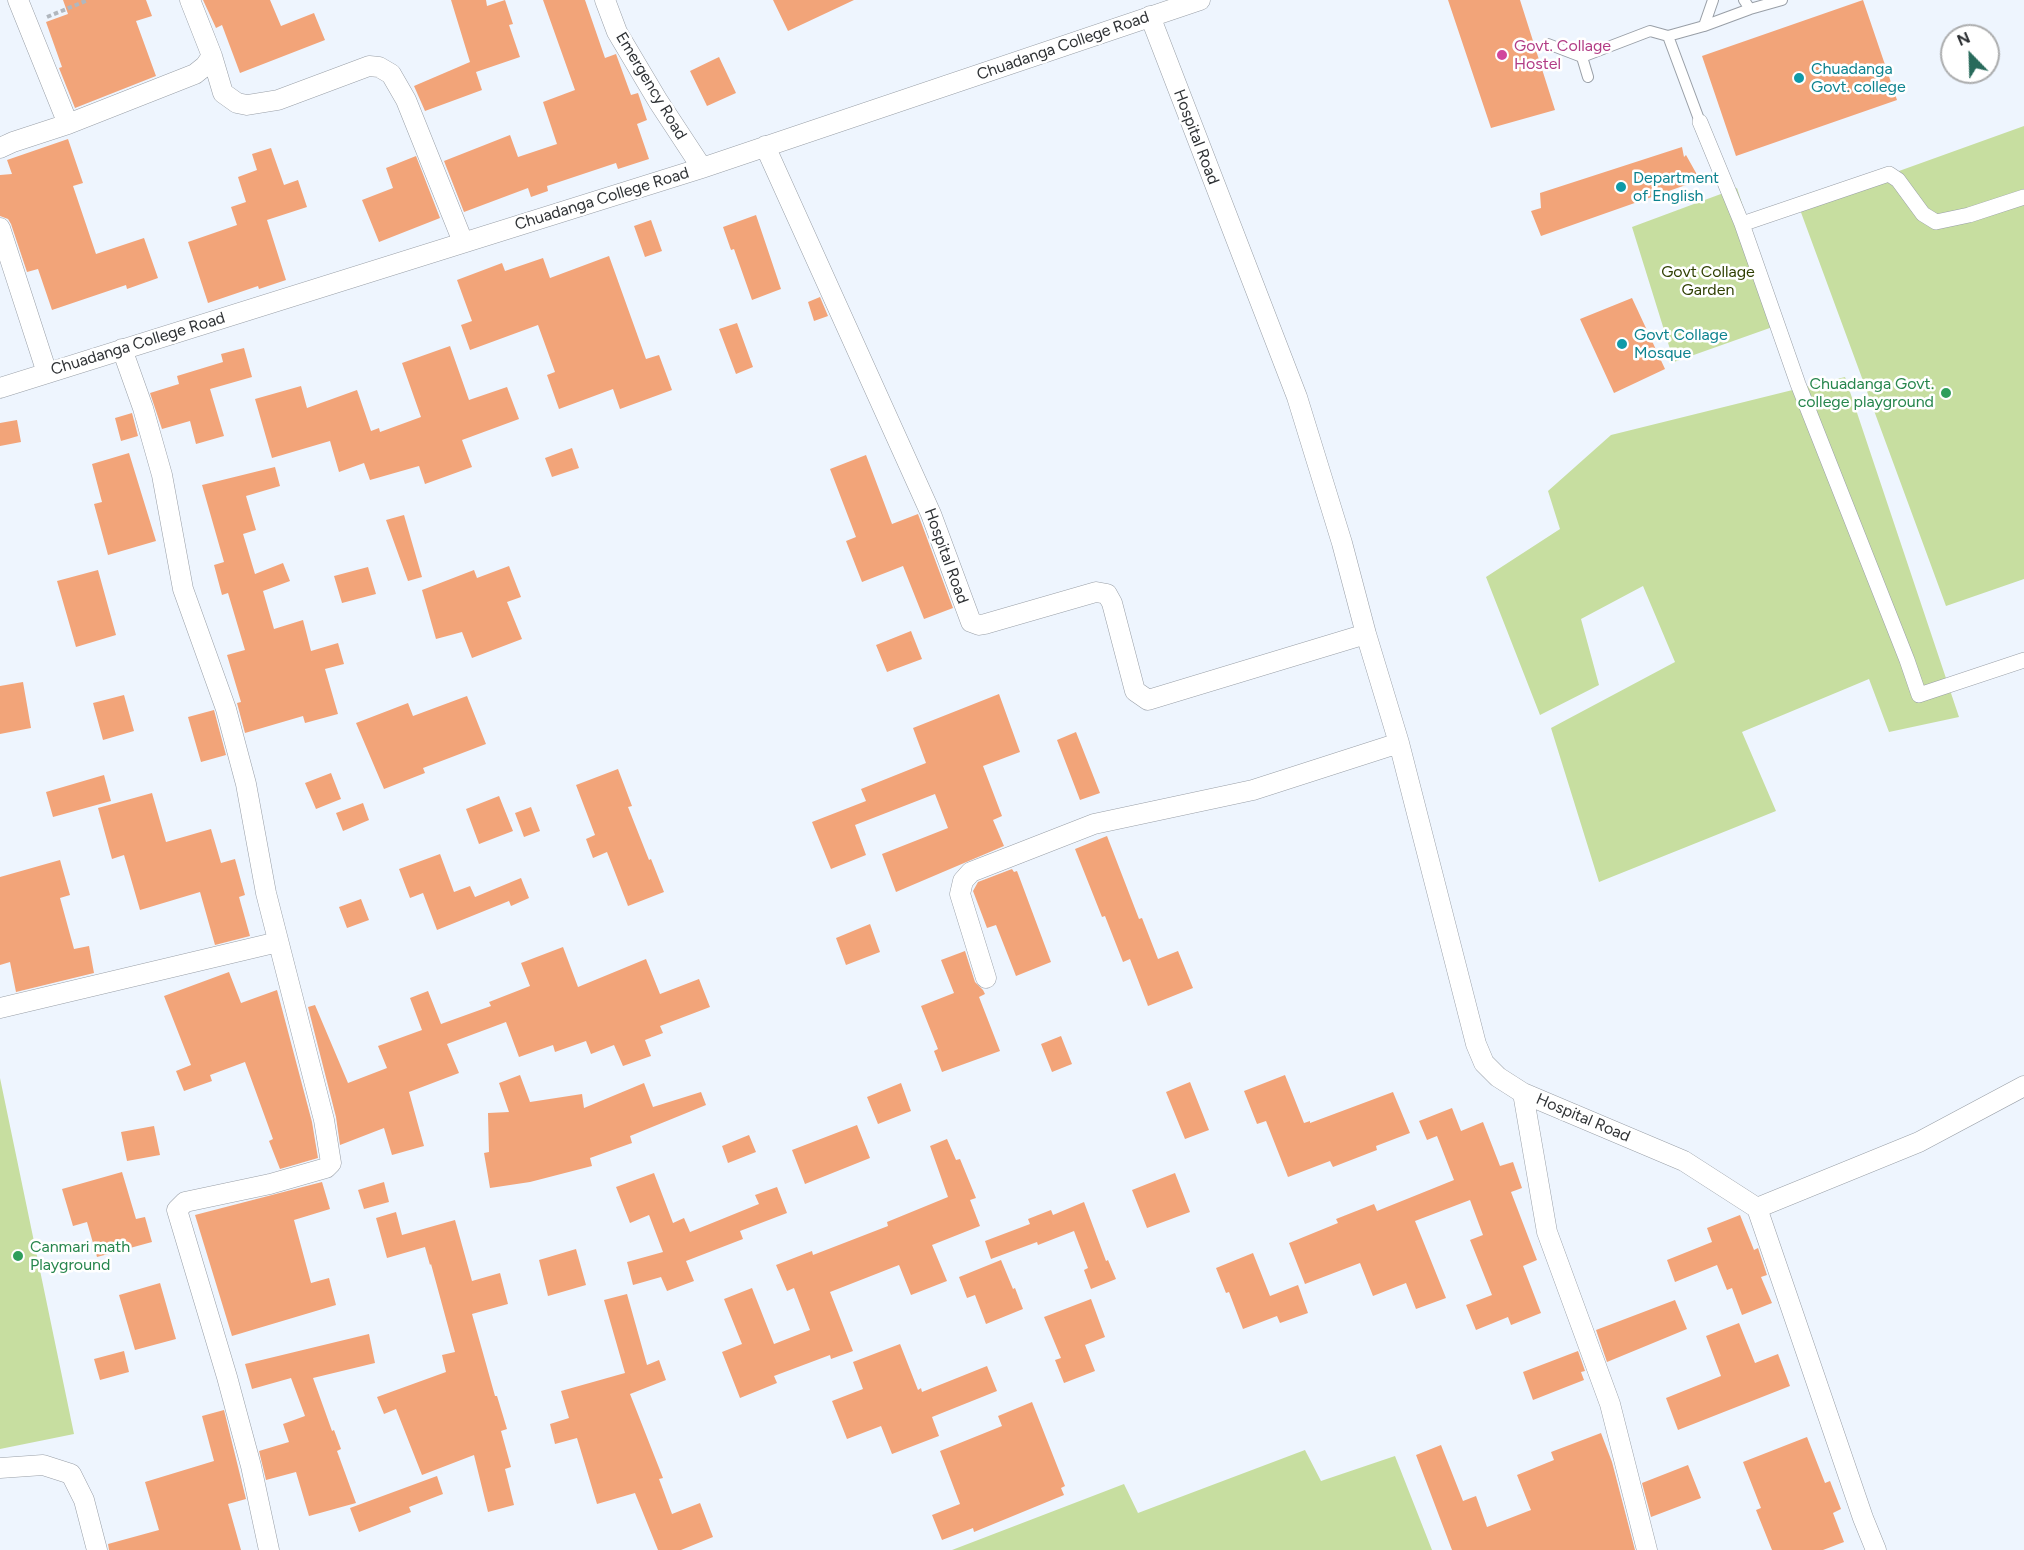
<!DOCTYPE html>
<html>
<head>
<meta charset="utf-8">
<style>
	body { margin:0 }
	#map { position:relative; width:2024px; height:1550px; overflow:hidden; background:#eef5fe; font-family:Figtree,sans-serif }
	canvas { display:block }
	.north { position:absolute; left:1940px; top:24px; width:60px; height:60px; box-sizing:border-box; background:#fff; border:2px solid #acadae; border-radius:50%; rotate:337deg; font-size:16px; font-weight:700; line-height:24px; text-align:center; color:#2f3235 }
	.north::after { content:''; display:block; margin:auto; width:21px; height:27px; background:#286a5b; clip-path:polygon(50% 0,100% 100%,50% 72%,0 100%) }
</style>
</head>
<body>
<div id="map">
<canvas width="2024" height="1550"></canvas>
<div class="north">N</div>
</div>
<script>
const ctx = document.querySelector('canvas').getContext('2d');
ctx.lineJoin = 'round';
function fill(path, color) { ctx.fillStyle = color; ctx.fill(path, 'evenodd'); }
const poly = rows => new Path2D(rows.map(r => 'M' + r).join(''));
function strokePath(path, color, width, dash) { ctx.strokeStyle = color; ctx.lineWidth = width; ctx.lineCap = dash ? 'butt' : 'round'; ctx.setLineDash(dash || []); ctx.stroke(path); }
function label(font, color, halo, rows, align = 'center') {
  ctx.font = font + ' Figtree,sans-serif'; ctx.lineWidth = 5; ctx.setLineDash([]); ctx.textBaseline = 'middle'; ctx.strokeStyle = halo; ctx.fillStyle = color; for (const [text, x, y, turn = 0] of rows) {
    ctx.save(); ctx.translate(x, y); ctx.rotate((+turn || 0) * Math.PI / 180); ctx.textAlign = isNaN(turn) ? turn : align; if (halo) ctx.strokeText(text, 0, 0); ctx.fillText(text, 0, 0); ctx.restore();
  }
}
fill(poly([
	[2024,126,2024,579,1946,606,1799,207],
	[1737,188,1781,324,1674,362,1632,227],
	[1845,377,1959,717,1889,732,1869,679,1742,732,1776,811,1599,882,1551,728,1675,662,1643,586,1581,619,1599,685,1540,715,1486,577,1560,529,1548,491,1611,435],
	[0,1078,74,1434,0,1449],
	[1305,1450,1321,1481,1395,1456,1432,1550,952,1550,1124,1484,1138,1513]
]), '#c7dea0');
fill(poly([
	[63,0,146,0,152,16,136,21,156,76,75,108,59,68,62,67,46,22,68,14],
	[203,0,270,0,281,26,314,13,325,40,240,73,222,25,216,28],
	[451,0,486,0,487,6,505,0,513,24,509,25,520,57,476,72,482,90,425,111,414,86,470,62],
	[543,0,585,0,605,58,616,54,631,95,638,93,647,120,637,124,649,159,618,169,616,163,547,186,548,191,531,197,528,188,464,212,444,161,510,135,518,157,557,144,543,102,575,90],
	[773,0,854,0,788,31],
	[1448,0,1520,0,1555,110,1491,128],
	[1863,0,1897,100,1736,156,1702,56],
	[719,57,736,93,707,106,690,71],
	[68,139,83,183,73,186,96,254,144,238,158,278,127,289,126,285,52,310,38,269,27,272,11,224,8,219,0,216,0,175,12,174,7,160],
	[1682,147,1684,157,1686,155,1700,180,1541,236,1531,211,1541,208,1540,193],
	[271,148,284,185,298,180,307,207,267,220,286,280,259,289,258,286,208,303,188,242,237,225,231,207,246,202,238,177,257,170,252,154],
	[416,156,440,218,379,242,362,200,393,188,386,168],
	[756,215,781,289,752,300,734,249,731,250,723,227],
	[651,220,662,251,645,257,634,226],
	[609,256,646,359,659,355,672,390,620,409,613,389,559,409,547,375,555,372,538,325,470,350,461,325,472,321,457,280,502,263,505,271,543,258,550,278],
	[820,297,828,316,814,321,808,302],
	[1632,298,1665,369,1614,393,1580,319],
	[737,323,753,367,736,374,719,329],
	[450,346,469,400,507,387,519,419,462,440,472,467,425,484,419,466,370,480,364,463,339,472,330,441,272,458,255,399,301,386,307,408,357,390,371,431,379,428,380,432,421,417,402,363],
	[244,348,252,377,210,389,224,436,196,444,190,421,162,429,150,393,179,384,177,376,223,362,221,354],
	[132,413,138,436,121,441,115,418],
	[17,420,21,442,0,446,0,423],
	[572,448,579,468,552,477,545,458],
	[129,453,156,541,108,555,94,504,102,502,92,464],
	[866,455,892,524,918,514,953,608,924,619,903,566,862,582,846,541,856,537,830,469],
	[275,467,280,486,246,496,256,530,243,534,255,574,283,563,290,581,263,591,274,629,303,620,311,651,338,643,344,664,325,669,338,714,305,723,303,716,245,733,237,703,241,702,227,655,245,650,228,593,222,595,214,565,224,562,202,485],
	[404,515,422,577,408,581,386,520],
	[509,566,521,597,507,602,522,639,472,658,462,632,436,639,422,590,474,570,477,578],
	[368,567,376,594,342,603,334,576],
	[98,570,116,635,76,647,57,581],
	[911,631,922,659,887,672,876,645],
	[23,682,31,728,0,734,0,686],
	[999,694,1020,752,983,766,1002,816,993,820,1004,846,896,892,882,854,948,828,935,794,855,825,866,855,831,869,812,822,866,801,861,789,926,763,913,728],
	[124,695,134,731,103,740,93,703],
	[467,696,486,744,423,768,425,773,384,789,356,723,408,703,413,716],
	[214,710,226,755,201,762,188,717],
	[1076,732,1100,793,1080,800,1057,740],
	[618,769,632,806,628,807,649,860,651,859,664,892,628,906,607,852,593,858,586,839,595,835,576,785],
	[331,773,341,799,316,809,305,783],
	[104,775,111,801,53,817,46,792],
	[152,793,166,842,211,829,221,863,235,859,245,895,239,897,250,936,215,945,200,892,140,910,124,855,112,859,98,808],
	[499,796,513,831,479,844,466,809],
	[363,803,369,820,343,831,336,813],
	[531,807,540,831,524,837,515,813],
	[1107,836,1139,919,1142,918,1158,959,1178,951,1193,988,1148,1006,1130,959,1123,962,1105,916,1102,917,1075,849],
	[440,854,454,892,470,886,475,897,521,878,529,898,511,906,509,901,437,930,423,893,410,898,399,869],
	[60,860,70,895,60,898,74,949,89,946,94,973,16,992,10,962,0,965,0,877],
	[1012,869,1014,872,1017,871,1051,962,1016,976,996,925,987,928,973,891,978,882],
	[361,899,369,920,347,928,339,907],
	[870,924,880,952,846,965,836,938],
	[563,947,578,987,646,959,660,994,699,979,710,1007,660,1026,663,1033,645,1040,651,1056,623,1066,614,1045,591,1054,586,1041,555,1052,553,1045,519,1057,506,1022,447,1044,459,1073,409,1092,424,1146,392,1155,384,1128,340,1145,336,1117,308,1007,315,1005,348,1083,387,1068,378,1046,422,1030,410,998,428,991,441,1024,491,1006,489,1002,530,986,521,963],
	[965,951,975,982,983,990,985,994,979,997,1000,1051,942,1072,934,1051,938,1049,921,1006,954,993,941,960],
	[229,972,241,1003,277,990,312,1122,318,1158,280,1169,269,1141,273,1139,245,1062,210,1075,212,1081,184,1091,176,1071,191,1065,164,996],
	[1061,1036,1072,1064,1052,1072,1041,1044],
	[520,1075,530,1102,582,1094,584,1108,644,1083,653,1107,701,1092,706,1105,630,1136,632,1143,590,1158,592,1166,530,1182,490,1188,484,1153,489,1152,488,1113,509,1112,499,1083],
	[1285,1075,1304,1123,1310,1121,1310,1123,1393,1092,1410,1133,1376,1146,1377,1150,1333,1167,1330,1161,1288,1177,1266,1121,1257,1124,1244,1091],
	[1190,1082,1209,1130,1185,1139,1166,1092],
	[901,1083,911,1111,878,1124,867,1097],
	[1452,1108,1461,1131,1483,1122,1500,1166,1513,1162,1522,1188,1511,1192,1537,1260,1523,1266,1541,1313,1511,1325,1508,1317,1476,1330,1466,1305,1492,1295,1470,1240,1483,1235,1470,1200,1415,1221,1446,1298,1416,1309,1406,1283,1373,1296,1360,1263,1305,1284,1289,1243,1338,1223,1336,1219,1374,1204,1377,1211,1454,1180,1437,1136,1427,1140,1419,1121],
	[857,1125,870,1158,805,1184,792,1150],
	[154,1126,160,1155,127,1161,121,1132],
	[749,1135,756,1152,728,1163,722,1146],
	[947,1139,956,1160,960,1159,976,1198,970,1200,980,1226,932,1245,947,1281,911,1295,899,1265,830,1292,853,1351,831,1359,830,1355,774,1376,777,1383,740,1398,722,1352,742,1344,724,1299,752,1288,774,1344,810,1330,794,1288,787,1291,776,1265,812,1251,813,1255,888,1226,887,1222,948,1197,930,1146],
	[122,1172,136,1219,145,1217,152,1242,97,1257,87,1222,73,1226,62,1189],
	[654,1173,673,1223,684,1218,690,1232,759,1204,755,1195,777,1187,787,1213,740,1231,743,1239,686,1261,694,1281,667,1291,661,1277,633,1285,627,1262,663,1252,649,1215,630,1223,616,1187],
	[1175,1173,1190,1212,1147,1228,1132,1190],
	[322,1182,330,1209,294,1220,311,1283,329,1278,336,1305,232,1336,195,1215],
	[384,1182,389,1202,364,1209,358,1190],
	[1084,1202,1106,1261,1108,1260,1116,1279,1091,1289,1084,1270,1088,1268,1074,1231,1038,1245,1037,1242,991,1259,985,1241,1030,1224,1028,1219,1051,1210,1053,1215],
	[396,1212,402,1235,455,1220,472,1281,500,1273,508,1304,472,1314,495,1396,497,1396,507,1429,501,1431,511,1467,505,1469,514,1505,488,1512,474,1455,422,1475,396,1409,384,1414,377,1397,446,1372,442,1355,455,1352,431,1264,430,1265,425,1247,387,1258,376,1218],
	[1740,1215,1754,1250,1758,1248,1767,1275,1761,1277,1772,1303,1742,1315,1732,1288,1727,1290,1717,1265,1675,1282,1667,1260,1712,1242,1707,1228],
	[576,1249,586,1285,548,1296,539,1260],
	[1253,1253,1270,1296,1298,1285,1308,1313,1280,1323,1277,1316,1243,1329,1229,1292,1226,1293,1216,1268],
	[1001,1260,1013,1289,1015,1288,1023,1309,986,1324,975,1295,967,1298,959,1277],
	[160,1283,176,1339,135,1350,119,1295],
	[627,1294,647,1365,659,1360,666,1380,630,1394,663,1478,659,1479,672,1514,700,1503,713,1537,681,1550,658,1550,635,1493,597,1504,577,1438,555,1444,550,1424,569,1418,561,1391,625,1373,604,1300],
	[1091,1299,1105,1337,1085,1345,1095,1371,1064,1383,1055,1360,1061,1358,1044,1317],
	[1675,1300,1687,1329,1607,1362,1596,1330],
	[1739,1323,1755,1363,1778,1354,1790,1386,1678,1430,1666,1398,1721,1376,1706,1336],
	[369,1334,375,1363,313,1378,332,1431,334,1430,341,1449,337,1451,356,1503,309,1516,296,1472,266,1480,259,1451,289,1442,283,1424,305,1416,291,1378,252,1389,245,1364],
	[900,1344,918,1390,921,1388,922,1392,987,1366,997,1391,932,1417,939,1436,892,1454,881,1426,847,1439,832,1401,863,1389,853,1362],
	[124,1351,129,1372,100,1380,94,1359],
	[1578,1351,1585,1371,1581,1372,1584,1380,1533,1400,1523,1372],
	[1032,1402,1065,1486,1061,1488,1064,1495,974,1532,973,1528,942,1540,932,1515,960,1504,940,1451,1002,1426,998,1416],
	[224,1410,246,1499,228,1504,241,1550,109,1550,108,1544,159,1530,145,1482,214,1461,202,1416],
	[1601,1433,1612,1462,1635,1550,1452,1550,1416,1455,1441,1445,1463,1501,1476,1496,1487,1527,1531,1510,1517,1475,1554,1460,1551,1452],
	[1807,1437,1825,1483,1830,1481,1841,1509,1833,1513,1844,1542,1823,1550,1772,1550,1756,1510,1761,1508,1743,1462],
	[1688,1465,1701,1498,1651,1517,1642,1483],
	[437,1476,443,1494,409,1507,411,1512,359,1532,350,1508]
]), '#f2a479');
const service = poly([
	[1713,0,1704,26,1750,9],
	[1744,0,1750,9,1782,0],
	[1668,36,1700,122],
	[1548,44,1582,57,1650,31,1668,36,1704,26],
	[1582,57,1588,77]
]);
const pedestrian = poly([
	[1700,122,1742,224,1798,384,1907,660,1919,695,2024,660],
	[1742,224,1889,174,1898,180,1923,214,1936,222,1969,215,2024,197]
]);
const minor = poly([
	[18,0,68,124],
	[605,0,617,32,658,101,702,168],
	[1150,16,1297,397,1342,543,1366,634],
	[212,56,223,93,237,103,247,105,278,100,369,66,379,67,391,74,406,100,463,242],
	[765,146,931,514,971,622,979,625,985,624,1096,592,1107,594,1112,603,1135,691,1148,700,1366,634,1399,743,1476,1044,1484,1063,1498,1077,1523,1093,1684,1161,1757,1208,1863,1518,1876,1550],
	[0,148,13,142,68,124,195,74,205,66,212,56,190,0],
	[0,228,47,373],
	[122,349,143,408,162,475,183,589,226,709,246,784,266,893,324,1120,331,1163,326,1168,270,1184,185,1202,177,1210,227,1377,251,1466,269,1550],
	[0,388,702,168,1200,0],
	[986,978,960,894,963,881,971,872,1094,824,1253,790,1399,743],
	[0,1008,278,942],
	[1523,1093,1547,1232,1610,1404,1647,1550],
	[1757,1208,1919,1142,2024,1086],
	[0,1468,43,1465,71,1474,84,1500,97,1550]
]);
strokePath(service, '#999fa7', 12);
strokePath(pedestrian, '#999fa7', 16);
strokePath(minor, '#999fa7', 21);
strokePath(poly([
	[47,17,88,0]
]), '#b1b7be', 4, [4.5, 3]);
strokePath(service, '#fff', 10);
strokePath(pedestrian, '#fff', 15);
strokePath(minor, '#fff', 20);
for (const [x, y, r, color] of [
	[1502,55,6,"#d1479c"],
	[1799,78,6,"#0f9aa8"],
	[1621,187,6,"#0f9aa8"],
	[1622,344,6,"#0f9aa8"],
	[1946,393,6,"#2e9e5b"],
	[18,1256,6,"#2e9e5b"]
]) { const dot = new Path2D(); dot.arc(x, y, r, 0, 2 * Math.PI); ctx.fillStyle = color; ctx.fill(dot); strokePath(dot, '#fff', 2); }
label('16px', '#2f3235', '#fff', [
	["Chuadanga College Road",1063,46,-19],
	["Emergency Road",651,86,59],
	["Hospital Road",1196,137,69],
	["Chuadanga College Road",602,199,-17],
	["Chuadanga College Road",138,344,-17],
	["Hospital Road",946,556,70],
	["Hospital Road",1583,1118,23]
]);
label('16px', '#b23c85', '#fff', [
	["Govt. Collage",1514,46],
	["Hostel",1514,64]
], 'left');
label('16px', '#0d838f', '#fff', [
	["Chuadanga",1811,69],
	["Govt. college",1811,87],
	["Department",1633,178],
	["of English",1633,196],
	["Govt Collage",1634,335],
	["Mosque",1634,353]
], 'left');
label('16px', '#304003', '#fff', [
	["Govt Collage",1708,272],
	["Garden",1708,290]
]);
label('16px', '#27864d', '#fff', [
	["Chuadanga Govt.",1934,384],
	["college playground",1934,402],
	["Canmari math",30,1247,"left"],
	["Playground",30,1265,"left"]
], 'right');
</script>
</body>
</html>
